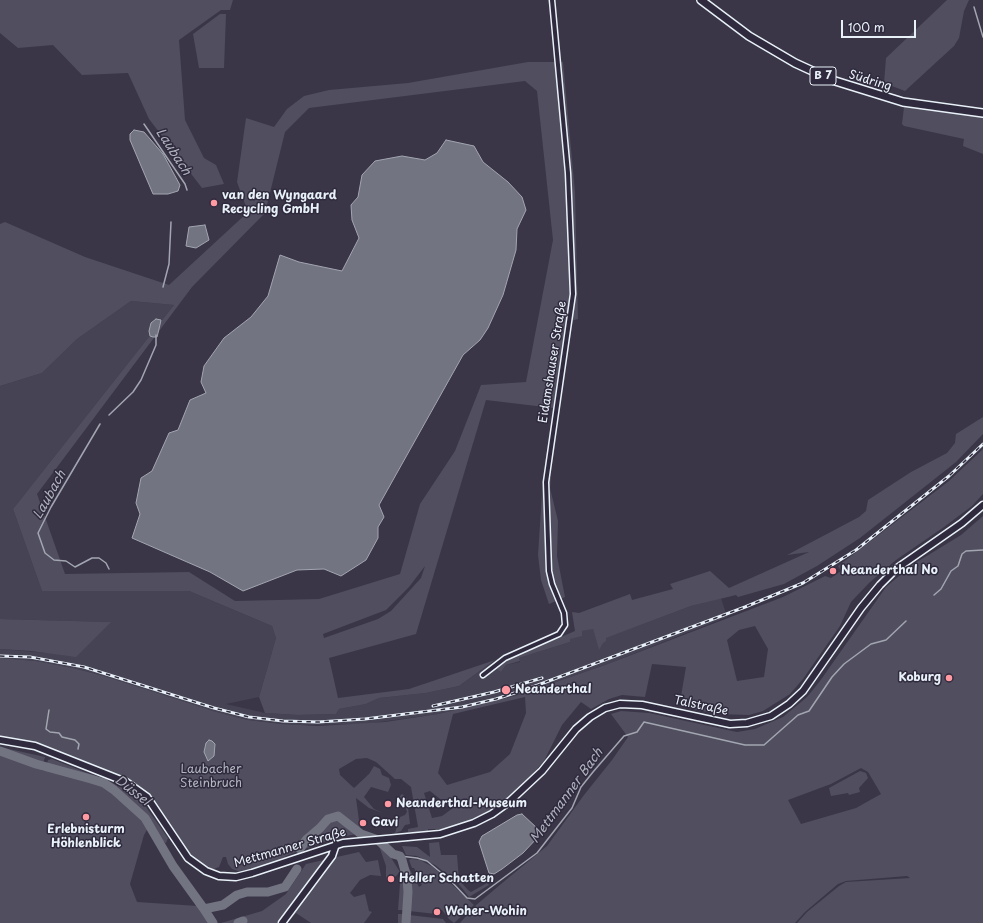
<!DOCTYPE html>
<html>
<head>
<meta charset="utf-8">
<style>
	body { margin:0 }
	#map { position:relative; width:983px; height:923px; overflow:hidden; background:#3a3648; font-family:"Playpen Sans",sans-serif }
	canvas { display:block }
	.scale { position:absolute; left:841px; top:20px; width:75px; height:18px; box-sizing:border-box; border:2px solid #e8f1f8; border-top:0; padding-left:5px; font-size:12px; line-height:14px; white-space:nowrap; color:#e8f1f8; -webkit-text-stroke:3px #2f2a3d; paint-order:stroke }
</style>
</head>
<body>
<div id="map">
<canvas width="983" height="923"></canvas>
<div class="scale">100 m</div>
</div>
<script>
const ctx = document.querySelector('canvas').getContext('2d');
ctx.lineJoin = 'round';
function fill(path, color) { ctx.fillStyle = color; ctx.fill(path, 'evenodd'); }
const poly = rows => new Path2D(rows.map(r => 'M' + r).join(''));
function strokePath(path, color, width, dash) { ctx.strokeStyle = color; ctx.lineWidth = width; ctx.lineCap = dash ? 'butt' : 'round'; ctx.setLineDash(dash || []); ctx.stroke(path); }
function label(font, color, halo, rows, align = 'center') {
  ctx.font = font + ' "Playpen Sans",sans-serif'; ctx.lineWidth = 3; ctx.setLineDash([]); ctx.textBaseline = 'middle'; ctx.strokeStyle = halo; ctx.fillStyle = color; for (const [text, x, y, turn = 0] of rows) {
    ctx.save(); ctx.translate(x, y); ctx.rotate((+turn || 0) * Math.PI / 180); ctx.textAlign = isNaN(turn) ? turn : align; if (halo) ctx.strokeText(text, 0, 0); ctx.fillText(text, 0, 0); ctx.restore();
  }
}
fill(poly([
	[131,301,174,305,13,509,42,591,189,591,272,626,276,638,259,697,226,704,265,713,298,715,336,714,339,709,366,704,379,698,426,693,459,686,490,664,501,672,506,665,520,662,519,658,570,642,570,639,582,631,593,628,599,649,605,638,691,606,721,598,727,617,605,665,515,696,438,714,365,724,297,725,248,720,197,707,104,676,73,668,36,661,0,658,0,649,48,653,110,622,0,619,0,386,42,373,77,339]
]), '#464354');
fill(poly([
	[0,0,233,0,230,10,221,10,179,40,185,120,204,158,216,165,224,184,202,188,149,119,128,73,82,75,53,45,18,48,0,33],
	[947,0,969,0,964,11,959,38,954,46,905,91,884,83,886,58],
	[220,14,226,14,224,68,199,68,193,34],
	[528,62,563,62,575,192,578,319,567,322,553,408,486,400,416,634,329,658,338,698,409,689,495,660,459,686,426,693,379,698,366,704,339,709,336,714,298,715,265,713,259,697,276,638,272,626,189,591,42,591,13,509,174,305,131,301,77,339,42,373,0,386,0,224,5,222,85,257,169,285,248,212,237,182,246,118,274,127,287,109,304,96,329,90,408,83],
	[525,81,537,91,553,240,526,382,481,385,455,451,420,504,400,574,319,599,235,601,189,572,65,574,37,494,192,287,265,213,285,132,309,108],
	[425,566,421,578,391,611,378,619,324,638,323,634,386,610,409,587],
	[904,107,983,117,983,154,963,146,964,139,904,126,902,124],
	[983,417,983,434,956,462,860,538,817,566,784,584,738,597,736,595,691,606,606,638,606,641,603,643,599,650,593,629,582,631,582,636,570,639,570,642,519,658,520,661,506,665,501,672,495,668,508,660,575,631,572,612,579,613,630,594,632,600,673,589,670,584,710,571,729,588,809,552,787,555,859,517,866,511,868,500,911,472,947,453,955,443,956,434],
	[983,449,983,494,972,506,944,527,896,560,869,583,851,602,840,626,803,679,790,694,763,711,749,715,717,714,688,708,681,696,686,667,652,664,645,697,622,695,609,699,591,709,581,702,562,725,544,761,519,789,497,807,457,826,442,829,428,829,428,832,408,832,408,829,418,827,411,787,401,779,395,779,376,762,367,758,356,759,339,769,340,775,354,788,369,774,374,766,380,769,382,775,389,778,391,785,388,792,371,787,364,797,374,809,383,813,369,808,356,798,360,828,357,834,335,838,288,855,278,861,249,870,238,871,232,869,228,864,226,857,223,857,219,867,211,870,203,866,190,854,157,806,143,790,128,780,50,748,0,737,0,658,36,661,73,668,104,676,213,711,248,720,282,724,318,726,385,722,438,714,515,696,605,665,783,597,825,576,831,578,841,571,838,566,949,481],
	[755,626,768,649,764,677,737,681,727,640,739,630],
	[525,697,526,713,510,754,490,772,447,785,438,773,453,714],
	[430,791,440,799,452,802,453,808,442,816,432,818,424,793],
	[543,478,551,478,550,488,558,521,557,556,565,597,549,604,541,580,538,555],
	[983,516,983,923,797,923,807,912,839,886,846,882,910,878,907,876,846,881,838,884,805,912,795,923,460,923,475,906,501,884,547,846,584,795,612,760,628,737,611,714,621,711,649,713,737,732,755,729,783,717,807,697,820,681,886,587,912,565,961,535],
	[861,768,868,772,881,794,856,808,801,824,788,800,831,784],
	[0,619,111,622,76,657,31,651,0,649],
	[0,747,45,757,41,770,45,771,48,760,52,759,117,785,141,800,168,838,166,843,154,836,148,828,144,835,130,884,137,902,198,906,211,923,0,923],
	[860,771,866,773,868,778,859,788,860,792,849,795,848,793,831,796,829,788],
	[402,794,407,799,410,824,405,825,401,831,395,833,400,817,405,815,407,812,405,805,397,799],
	[439,842,441,855,457,855,459,880,468,890,471,892,487,883,489,885,469,897,457,882,435,865,417,856,406,855,402,846,417,847,430,857,429,843],
	[379,846,390,856,400,872,395,877,393,877,391,883,386,880,386,866],
	[359,852,366,862,378,860,381,876,370,875,360,880,350,893,354,897,365,894,369,911,372,912,364,923,311,923,296,913,287,923,221,923,262,911,286,894,306,864],
	[411,859,420,860,433,867,474,905,454,923,449,919,442,910,436,914,409,911,410,886,406,869,409,868,419,887,422,885,414,868,412,868,409,860],
	[402,874,405,886,404,910,398,910,400,884,398,878],
	[398,914,403,914,403,921,409,920,409,915,443,919,446,923,398,923]
]), '#504e5f');
const water = poly([
	[134,130,144,132,163,154,180,185,178,191,168,194,153,194,130,140,130,134,134,130],
	[446,140,474,146,483,162,508,182,522,197,526,210,517,229,516,250,503,295,488,328,480,340,463,355,379,505,384,517,378,527,378,538,366,560,341,576,324,569,297,570,243,591,210,572,132,538,140,514,136,503,141,478,152,471,169,433,178,430,190,400,206,393,201,382,204,366,224,338,251,317,268,296,280,255,299,262,342,271,359,238,352,220,351,205,358,197,362,175,375,161,402,156,425,160,437,153,446,140],
	[205,225,209,240,196,248,186,246,189,227,205,225],
	[156,319,161,320,159,329,157,337,153,337,150,336,149,331,151,323,156,319],
	[209,740,212,741,215,744,214,756,208,761,204,752,206,743,209,740],
	[522,814,538,829,539,836,523,853,502,869,494,874,489,873,479,842,482,836,517,815,522,814]
]);
fill(water, '#737482');
strokePath(water, '#a2a6b1', 1);
strokePath(poly([
	[974,7,983,37],
	[144,124,185,184,187,190],
	[163,287,169,264,171,222],
	[109,415,133,392,141,380,156,345,156,335],
	[100,424,51,507,38,533,45,553,54,560,66,561,75,567,92,558,99,558,106,563,109,569],
	[934,595,941,589,951,571,958,566,962,554,966,551,983,550],
	[49,710,46,729,50,732,59,733,62,737,75,740,79,744,78,749],
	[400,856,417,858,427,861,450,880,467,898,475,899,537,853,572,808,581,787,593,772,624,736,637,732,644,722,745,745,764,745,798,715,809,711,832,677,844,664,871,644,886,640,906,621]
]), '#a2a6b1', 1.5);
strokePath(poly([
	[0,751,36,764,91,779,104,783,114,790,145,818,173,866,204,909,223,905,237,895,247,892,268,892,285,887,297,869],
	[300,849,306,840,320,828,328,819,338,816,361,834,378,840,393,854,400,856,402,860,407,878,408,892,406,923],
	[204,909,213,923],
	[238,923,243,921]
]), '#737482', 9);
const minor = poly([
	[483,675,505,658,559,634,565,625,564,613,552,584,549,571,546,482,573,294,568,173,552,0]
]);
const secondary = poly([
	[0,740,35,746,126,782,147,797,188,858,206,871,219,876,236,877,252,873,343,843,440,834,474,823,492,814,510,801,542,771,576,729,590,717,605,708,620,704,642,705,730,724,747,723,771,716,789,704,803,691,861,608,880,585,896,569,962,523,983,505],
	[282,923,332,856,336,844]
]);
const primary = poly([
	[701,0,749,36,795,63,832,80,903,102,983,113]
]);
strokePath(minor, '#e8f1f8', 7);
strokePath(secondary, '#e8f1f8', 9);
strokePath(primary, '#e8f1f8', 10);
strokePath(minor, '#2f2a3d', 4);
strokePath(secondary, '#2f2a3d', 6);
strokePath(primary, '#2f2a3d', 7);
const rail = poly([
	[0,656,30,657,84,667,214,708,249,717,283,721,318,722,365,719,462,707,496,699,530,688,745,607,803,583,856,550,949,476,983,444],
	[433,706,494,692,542,678]
]);
strokePath(rail, '#e8f1f8', 3);
strokePath(rail, '#2f2a3d', 1.5, [4.5]);
for (const [x, y, r, color] of [
	[214,203,4,"#ff9aa2"],
	[833,571,4,"#ff9aa2"],
	[949,678,4,"#ff9aa2"],
	[506,690,5,"#ff9aa2"],
	[388,804,4,"#ff9aa2"],
	[86,817,4,"#ff9aa2"],
	[363,823,4,"#ff9aa2"],
	[391,879,4,"#ff9aa2"],
	[437,912,4,"#ff9aa2"]
]) { const dot = new Path2D(); dot.arc(x, y, r, 0, 2 * Math.PI); ctx.fillStyle = color; ctx.fill(dot); strokePath(dot, '#2f2a3d', 1.5); }
for (const [x, y, w] of [
	[823,76,26]
]) { const box = new Path2D(); box.roundRect(x - w / 2, y - 9, w, 18, 3); ctx.fillStyle = '#2f2a3d'; ctx.fill(box); strokePath(box, '#e8f1f8', 1); }
label('bold 11px', '#e8f1f8', null, [
	["B 7",823,76]
]);
label('12px', '#e8f1f8', '#2f2a3d', [
	["Südring",870,81,17],
	["Eidamshauser Straße",553,362,-81],
	["Talstraße",701,706,12],
	["Mettmanner Straße",290,848,-16]
]);
label('bold 12px', '#e8f1f8', '#2f2a3d', [
	["van den Wyngaard",222,196],
	["Recycling GmbH",222,210],
	["Neanderthal No",841,571],
	["Koburg",941,678,"right"],
	["Neanderthal",515,690],
	["Neanderthal-Museum",396,804],
	["Gavi",371,823],
	["Erlebnisturm",86,830,"center"],
	["Höhlenblick",86,844,"center"],
	["Heller Schatten",399,879],
	["Woher-Wohin",445,912]
], 'left');
label('12px', '#b3b8c2', '#2f2a3d', [
	["Laubacher",211,770],
	["Steinbruch",211,784]
]);
label('italic 13px', '#aeb2bd', '#2f2a3d', [
	["Laubach",173,152,57],
	["Laubach",50,495,-61],
	["Düssel",132,791,38],
	["Mettmanner Bach",567,796,-54]
]);
</script>
</body>
</html>
